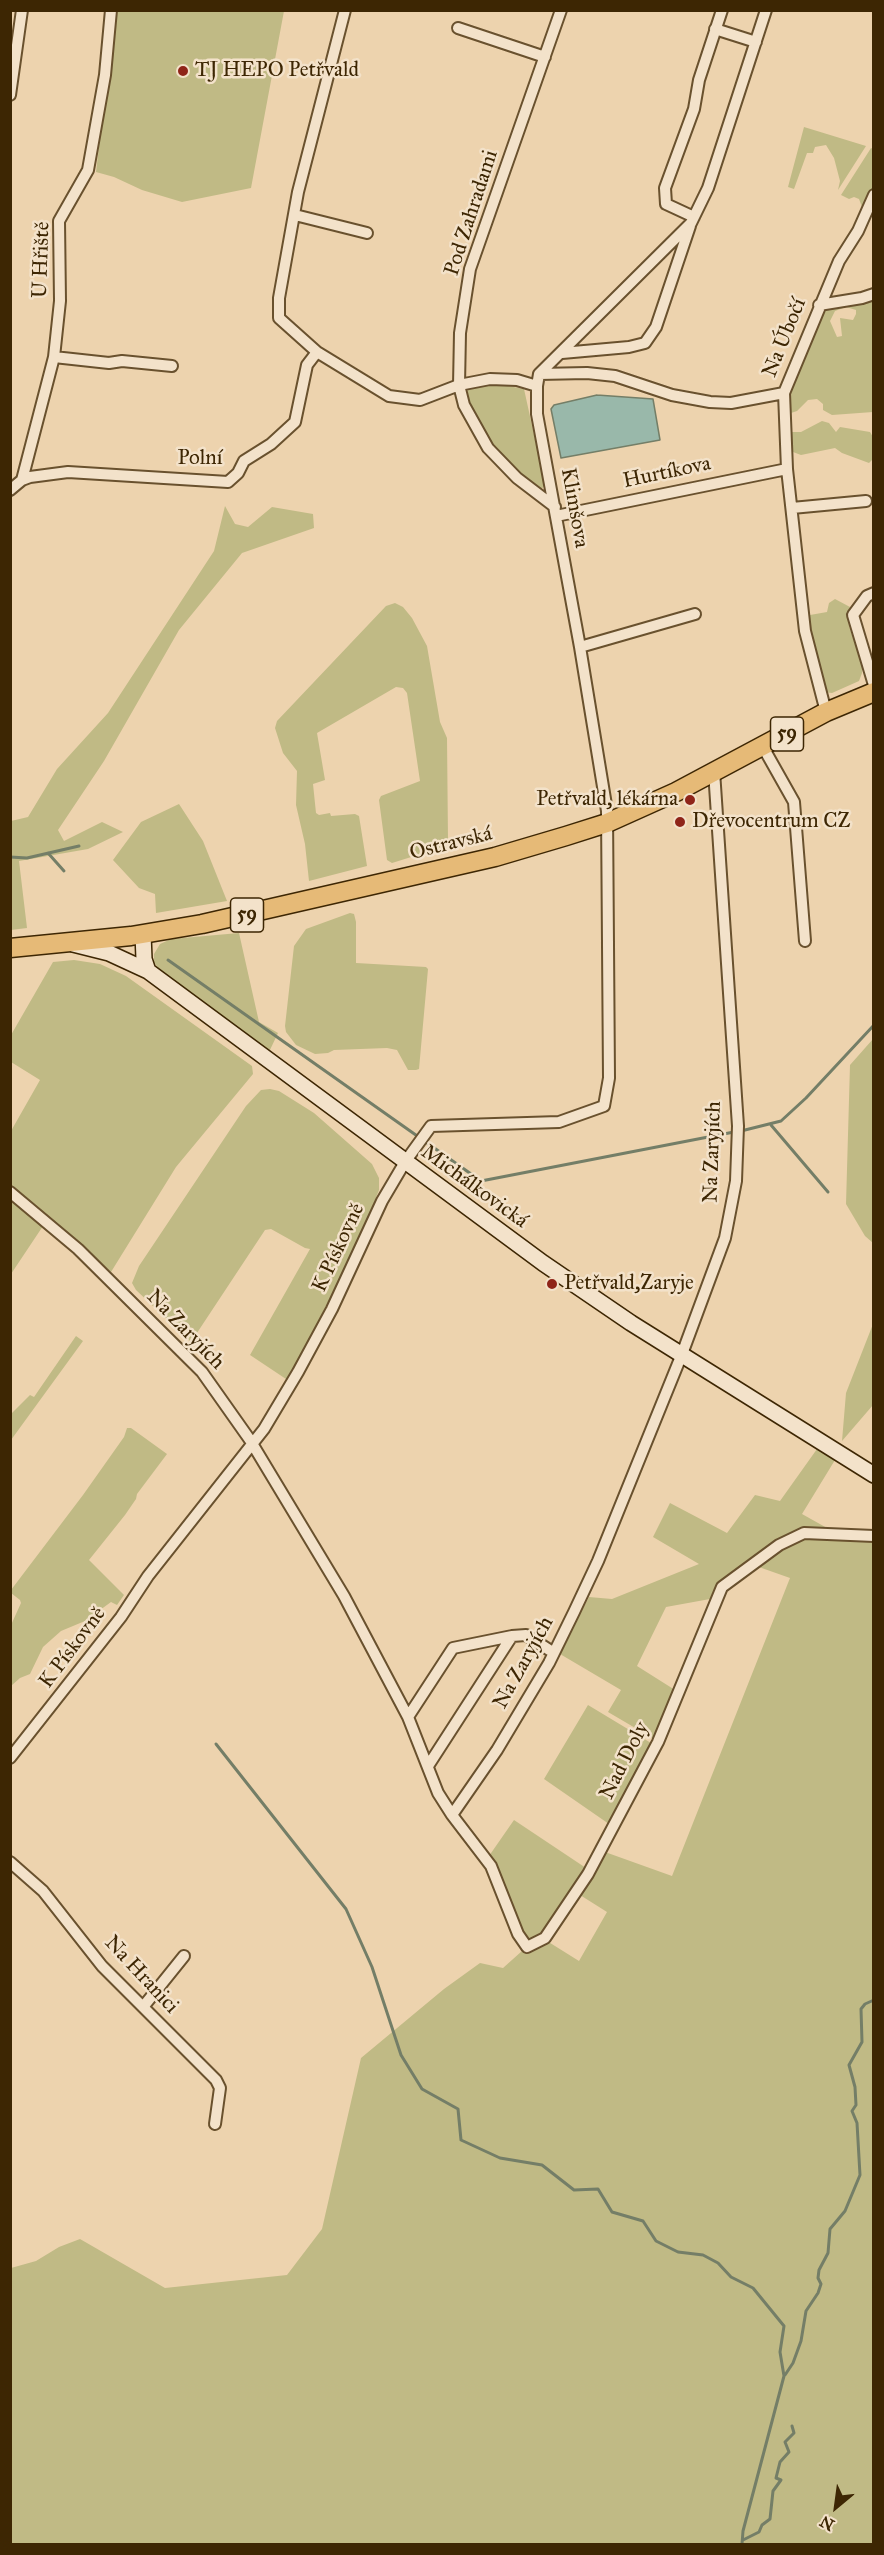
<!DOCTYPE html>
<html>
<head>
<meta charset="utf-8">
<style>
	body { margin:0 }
	#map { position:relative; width:884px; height:2555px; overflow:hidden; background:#edd3ae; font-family:"IM FELL Great Primer",serif }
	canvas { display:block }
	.frame { position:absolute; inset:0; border:12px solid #3d2603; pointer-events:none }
	.north { position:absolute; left:806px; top:2477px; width:60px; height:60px; -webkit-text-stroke:4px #f3e2ca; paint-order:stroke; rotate:209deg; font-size:16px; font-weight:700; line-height:24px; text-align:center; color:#3d2603 }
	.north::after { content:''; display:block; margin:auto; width:21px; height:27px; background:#3d2603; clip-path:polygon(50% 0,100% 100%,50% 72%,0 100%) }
</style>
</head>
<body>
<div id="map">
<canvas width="884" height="2555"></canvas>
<div class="frame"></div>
<div class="north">N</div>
</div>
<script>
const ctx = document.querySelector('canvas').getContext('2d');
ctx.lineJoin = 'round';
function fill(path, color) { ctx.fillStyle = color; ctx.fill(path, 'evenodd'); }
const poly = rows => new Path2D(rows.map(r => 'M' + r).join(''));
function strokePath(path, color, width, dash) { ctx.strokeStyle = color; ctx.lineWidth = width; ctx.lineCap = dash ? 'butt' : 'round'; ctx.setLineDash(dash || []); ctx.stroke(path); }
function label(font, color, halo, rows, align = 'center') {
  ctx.font = font + ' "IM FELL Great Primer",serif'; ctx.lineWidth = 5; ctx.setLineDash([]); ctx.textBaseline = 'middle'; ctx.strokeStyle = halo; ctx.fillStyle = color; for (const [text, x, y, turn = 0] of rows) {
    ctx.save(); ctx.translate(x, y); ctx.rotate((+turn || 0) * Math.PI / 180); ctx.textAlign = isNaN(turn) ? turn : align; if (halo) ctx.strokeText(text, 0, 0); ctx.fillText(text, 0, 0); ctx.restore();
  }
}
fill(poly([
	[115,11,284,11,251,188,182,202,142,190,114,177,96,172],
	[804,127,866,146,838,190,840,181,834,158,826,145,815,147,813,153,807,153,794,189,788,187],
	[871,148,873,149,873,190,862,207,859,199,854,197,849,199,841,195],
	[873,297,873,412,832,415,823,410,823,404,817,399,808,400,797,411,788,414,790,396,797,375,824,310,836,305],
	[846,307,856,310,856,314,853,320,840,318,842,336,837,337,830,321,835,311],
	[492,383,524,389,545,485,540,491,517,472,491,444,470,404,467,388],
	[822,421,829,423,836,432,840,427,870,432,873,437,873,459,869,463,842,453,835,448,801,455,793,452,790,432,801,432],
	[225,506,235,524,248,527,272,507,313,514,314,528,242,553,179,630,104,761,58,830,64,841,102,822,123,832,88,849,19,861,27,928,11,930,11,821,28,817,57,769,108,713,214,551],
	[835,599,850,607,848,617,849,626,862,665,862,673,859,681,832,693,823,692,808,631,810,615,827,612,829,603],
	[395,603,403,607,412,618,427,646,440,722,447,738,448,840,446,845,440,848,392,863,387,860,379,800,381,796,420,781,407,693,403,688,396,687,317,733,325,780,313,784,316,813,319,815,330,813,331,816,355,814,359,816,367,866,309,881,305,844,296,805,297,771,283,753,275,728,277,721,386,606],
	[179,804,203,841,227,901,156,913,155,894,139,888,113,860,141,822],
	[350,913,354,914,356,922,356,963,426,967,428,969,419,1069,416,1070,408,1070,397,1050,387,1048,334,1050,328,1053,315,1054,296,1045,286,1032,285,1026,294,946,306,929],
	[239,933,259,1022,278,1033,269,1052,161,973,154,962,154,954,160,944,171,939],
	[74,960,100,964,126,976,252,1066,253,1074,176,1167,111,1272,11,1185,11,1131,40,1080,11,1062,11,1035,53,962],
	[873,1039,873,1243,865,1236,846,1204,850,1065],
	[270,1089,279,1091,314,1113,372,1164,379,1178,379,1190,346,1272,289,1381,250,1355,310,1249,305,1248,271,1229,265,1230,191,1342,136,1290,132,1283,139,1266,246,1106,261,1090],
	[11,1194,43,1226,11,1274],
	[873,1324,873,1405,842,1441,846,1393],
	[76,1336,83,1341,11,1440,11,1414,30,1395,34,1397],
	[127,1428,131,1428,167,1454,137,1494,136,1499,125,1515,89,1560,124,1595,117,1605,111,1602,85,1621,61,1631,43,1647,30,1674,20,1678,11,1686,11,1625,21,1603,20,1600,11,1593,11,1590,83,1495,124,1437],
	[817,1449,835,1460,802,1514,827,1528,805,1527,783,1536,723,1579,710,1599,666,1607,637,1666,675,1690,654,1739,608,1712,621,1690,560,1654,589,1597,612,1599,699,1564,653,1537,670,1503,727,1533,755,1495,780,1501],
	[828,1537,873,1541,873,2544,11,2544,11,2268,36,2261,59,2247,80,2239,165,2288,287,2275,322,2229,361,2058,444,1989,480,1963,503,1968,522,1951,547,1941,579,1961,607,1912,580,1895,605,1852,672,1876,790,1578,756,1566,799,1539],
	[588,1705,651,1743,609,1824,544,1779],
	[514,1820,586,1868,542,1936,533,1940,522,1934,489,1856]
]), '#c0ba85');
const water = poly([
	[597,395,653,399,660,440,561,458,551,409,554,405,597,395]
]);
fill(water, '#99b8aa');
strokePath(water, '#747e67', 1.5);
strokePath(poly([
	[48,853,64,871],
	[10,857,27,858,79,846],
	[168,960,481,1181,734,1132],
	[771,1125,828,1192],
	[741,1131,781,1121,806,1098,874,1025],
	[216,1744,346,1909,372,1967,401,2055,422,2089,458,2109,461,2140,500,2158,542,2165,574,2190,598,2189,612,2212,643,2221,656,2241,678,2252,703,2255,718,2263,731,2277,753,2288,784,2326,780,2352,784,2376,743,2531,742,2544],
	[785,2375,793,2363,801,2341,806,2311,818,2293,821,2284,818,2278,819,2270,828,2253,830,2229,845,2211,860,2175,857,2123,852,2111,856,2105,855,2087,849,2065,862,2042,861,2009,865,2004,874,2000],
	[743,2540,759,2532,762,2525,770,2519,773,2491,781,2480,776,2478,780,2462,789,2452,785,2442,794,2433,792,2426]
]), '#747e67', 3);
const street = poly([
	[345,10,298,192,279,298,279,318,317,352,389,396,420,400,459,385,490,379,517,380,537,386],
	[458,28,545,57],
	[715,29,756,42],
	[10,95,22,10],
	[295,215,367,233],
	[694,217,666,204,665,188,694,109,699,80,722,10],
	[819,305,862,298,874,294],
	[562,353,629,347,645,343,656,327,690,226],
	[54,357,109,363,122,361,172,366],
	[539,374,587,373,615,376,672,395,710,402,731,403,784,393],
	[22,480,54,357,60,301,59,221,88,170,105,75,111,10],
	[10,490,22,480,30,477,68,472,228,482,238,473,244,461,271,444,295,422,307,365,317,352],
	[555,507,517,478,488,448,464,405,459,385,460,333,470,269,561,10],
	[792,508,866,501],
	[556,516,787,469],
	[874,593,867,596,853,615,874,685],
	[580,647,695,614],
	[826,712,805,631,787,469,784,393,839,261,858,231,874,195],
	[763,747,794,802,805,941],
	[10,1192,78,1249,202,1372,250,1440,344,1596,408,1717,438,1793,452,1815,497,1750,549,1663,574,1612,598,1561,682,1354,725,1238,736,1181,738,1126,714,771],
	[408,1717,453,1648,512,1636,526,1635,554,1653],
	[10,1758,121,1617,148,1576,264,1429,298,1372,332,1309,382,1201,405,1162,431,1126,559,1122,604,1106,609,1078,607,811,580,647,537,414,537,386,539,374,691,223,708,188,766,10],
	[428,1766,512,1636],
	[452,1815,491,1866,518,1934,527,1947,545,1938,588,1874,658,1742,722,1587,779,1545,804,1533,874,1536],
	[10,1862,43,1891,102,1966,216,2080,220,2088,215,2124],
	[143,2007,184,1956]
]);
const secondary = poly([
	[143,934,144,959,148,971],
	[73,944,109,953,148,971,543,1263,631,1323,874,1475]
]);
const primary = poly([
	[10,948,131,936,202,924,495,857,566,836,607,823,676,792,826,712,874,692]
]);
strokePath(street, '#69512e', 14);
strokePath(secondary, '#3d2603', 18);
strokePath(primary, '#3d2603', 21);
strokePath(street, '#f3e2ca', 10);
strokePath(secondary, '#f3e2ca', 15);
strokePath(primary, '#e6ba77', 18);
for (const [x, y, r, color] of [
	[183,71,6,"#8f2418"],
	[690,800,6,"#8f2418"],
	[680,822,6,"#8f2418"],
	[552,1284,6,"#8f2418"]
]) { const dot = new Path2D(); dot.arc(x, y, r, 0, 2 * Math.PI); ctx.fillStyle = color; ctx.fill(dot); strokePath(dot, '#f3e2ca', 2); }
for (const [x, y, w] of [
	[787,734,33],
	[247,915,33]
]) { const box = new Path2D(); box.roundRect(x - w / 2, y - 17, w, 34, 4.5); ctx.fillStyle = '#f3e2ca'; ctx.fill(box); strokePath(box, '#3d2603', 1.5); }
label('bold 20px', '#3d2603', null, [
	["59",787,734],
	["59",247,915]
]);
label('21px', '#3d2603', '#f3e2ca', [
	["TJ HEPO Petřvald",195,71],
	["Petřvald, lékárna",678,800,"right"],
	["Dřevocentrum CZ",692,822],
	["Petřvald,Zaryje",564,1284]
], 'left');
label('21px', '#3d2603', '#f3e2ca', [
	["Pod Zahradami",472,213,-72],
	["U Hřiště",42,260,-88],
	["Na Úbočí",785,338,-68],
	["Polní",200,459],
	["Hurtíkova",667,473,-12],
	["Klimšova",574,508,80],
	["Ostravská",451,844,-14],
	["Na Zaryjích",713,1152,-88],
	["Michálkovická",474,1187,36],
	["K Pískovně",339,1248,-65],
	["Na Zaryjích",185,1330,46],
	["K Pískovně",73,1648,-53],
	["Na Zaryjích",524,1663,-61],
	["Nad Doly",625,1761,-63],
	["Na Hranici",141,1975,47]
]);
</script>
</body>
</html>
